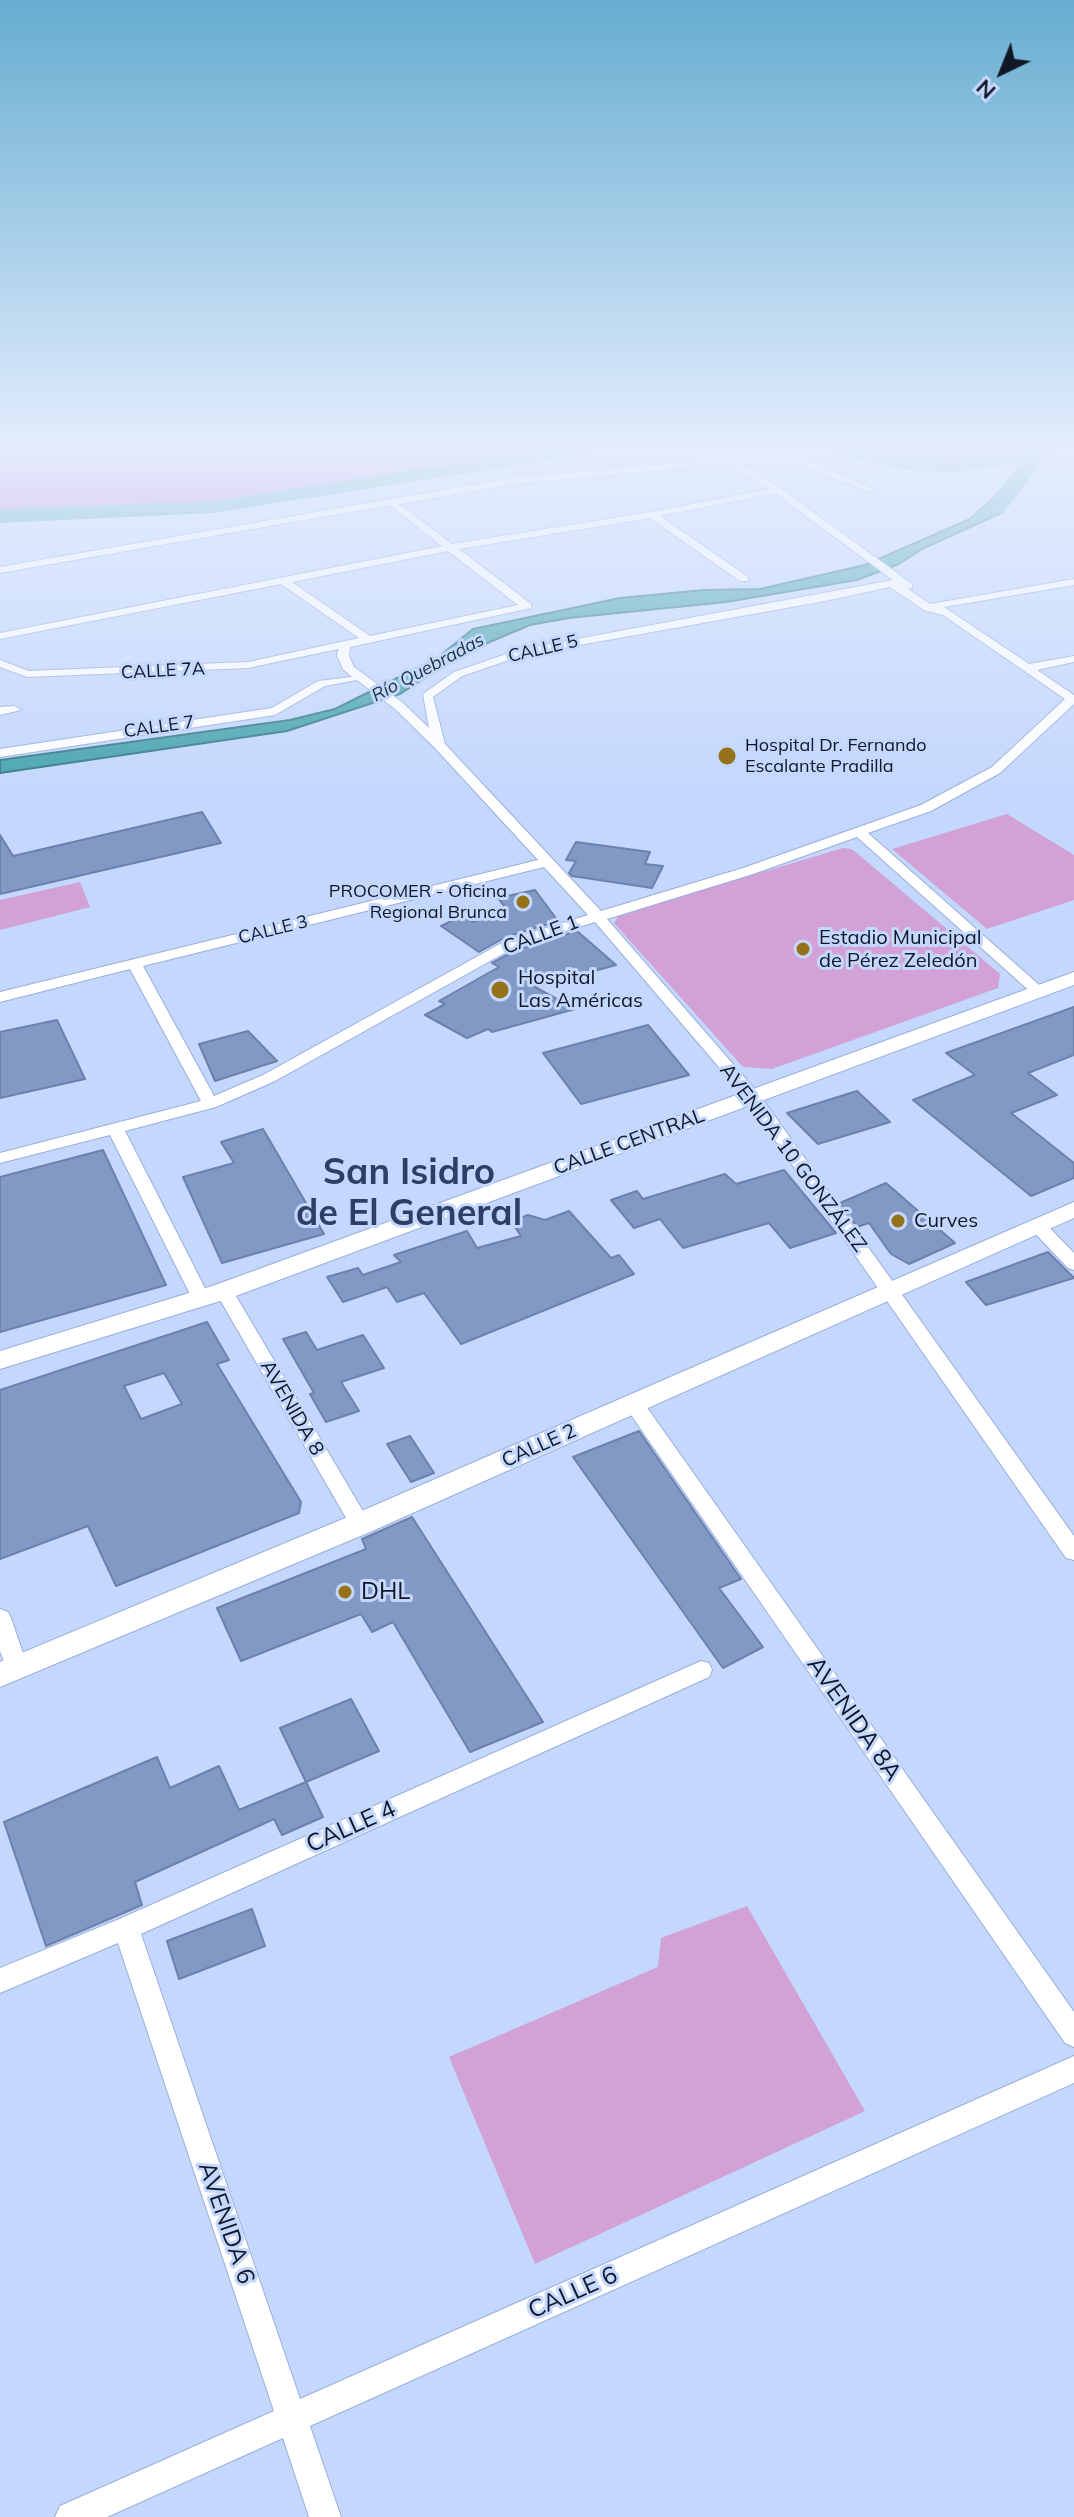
<!DOCTYPE html>
<html>
<head>
<meta charset="utf-8">
<style>
	body { margin:0 }
	#map { position:relative; width:1074px; height:2517px; overflow:hidden; background:#c4d7fd; font-family:Mulish,sans-serif }
	canvas { display:block }
	.north { position:absolute; left:962px; top:32px; width:80px; height:80px; -webkit-text-stroke:6px #c4d7fd; paint-order:stroke; rotate:223deg; font-size:22px; font-weight:700; line-height:32px; text-align:center; color:#101828 }
	.north::after { content:''; display:block; margin:auto; width:28px; height:36px; background:#101828; clip-path:polygon(50% 0,100% 100%,50% 72%,0 100%) }
</style>
</head>
<body>
<div id="map">
<canvas width="1074" height="2517"></canvas>
<div class="north">N</div>
</div>
<script>
const ctx = document.querySelector('canvas').getContext('2d');
ctx.lineJoin = 'round';
function fill(path, color) { ctx.fillStyle = color; ctx.fill(path, 'evenodd'); }
const poly = rows => new Path2D(rows.map(r => 'M' + r).join(''));
function strokePath(path, color, width, dash) { ctx.strokeStyle = color; ctx.lineWidth = width; ctx.lineCap = dash ? 'butt' : 'round'; ctx.setLineDash(dash || []); ctx.stroke(path); }
function label(font, color, halo, rows, align = 'center') {
  ctx.font = font + ' Mulish,sans-serif'; ctx.lineWidth = 6; ctx.setLineDash([]); ctx.textBaseline = 'middle'; ctx.strokeStyle = halo; ctx.fillStyle = color; for (const [text, x, y, turn = 0] of rows) {
    ctx.save(); ctx.translate(x, y); ctx.rotate((+turn || 0) * Math.PI / 180); ctx.textAlign = isNaN(turn) ? turn : align; if (halo) ctx.strokeText(text, 0, 0); ctx.fillText(text, 0, 0); ctx.restore();
  }
}
fill(poly([
	[1007,814,1074,855,1074,900,987,929,892,849],
	[843,848,852,849,1000,974,998,988,772,1069,743,1067,614,923,619,915],
	[80,882,90,907,0,930,0,900],
	[747,1906,865,2111,535,2264,449,2057,658,1967,661,1938]
]), '#d2a1d5');
fill(poly([
	[0,448,588,448,213,507,0,511],
	[832,448,1054,448,959,466,918,464]
]), '#c878cf');
const water = poly([
	[1030,465,1033,469,1023,485,999,514,922,549,899,564,857,580,726,602,569,618,530,625,464,653,400,694,287,731,0,773,0,760,290,720,335,709,437,658,473,629,620,598,704,590,760,589,865,565,970,519,1007,485,1018,467,1030,465]
]);
fill(water, '#44a3ad');
strokePath(water, '#347985', 2);
fill(poly([
	[549,448,598,448,588,454,213,513,0,523,0,509,213,501,549,448],
	[823,448,860,448,905,458,959,460,1032,448,1064,448,1061,452,1042,458,1037,469,1003,513,995,514,984,508,1021,462,959,472,905,470,826,452,823,448]
]), '#44a3ad');
const building = poly([
	[202,812,221,843,0,894,0,835,13,856,202,812],
	[576,842,650,852,645,864,663,866,652,888,572,876,569,873,576,861,566,860,576,842],
	[535,890,558,921,506,937,479,952,441,926,462,916,473,922,507,910,498,898,535,890],
	[577,931,616,965,535,987,575,1009,492,1032,488,1029,467,1038,425,1015,445,1004,439,1001,499,967,492,963,518,949,577,931],
	[1074,1007,1074,1055,1028,1073,1057,1095,1011,1113,1074,1163,1074,1178,1031,1196,913,1100,975,1075,946,1053,1074,1007],
	[57,1020,85,1079,0,1098,0,1032,57,1020],
	[648,1025,689,1075,581,1104,543,1053,648,1025],
	[248,1031,277,1061,215,1081,199,1044,248,1031],
	[857,1091,890,1122,818,1144,787,1113,857,1091],
	[263,1129,324,1234,222,1263,183,1177,234,1163,221,1142,263,1129],
	[103,1150,166,1285,0,1332,0,1177,103,1150],
	[784,1170,836,1233,790,1248,769,1223,683,1248,660,1219,634,1228,611,1200,637,1191,643,1199,725,1174,736,1184,784,1170],
	[886,1183,955,1243,909,1264,891,1254,869,1223,857,1227,840,1203,886,1183],
	[569,1211,611,1258,619,1255,634,1274,461,1344,424,1293,397,1302,387,1287,343,1302,327,1277,358,1268,363,1275,401,1262,394,1255,467,1231,477,1248,521,1236,511,1221,528,1215,545,1220,569,1211],
	[1048,1252,1074,1278,986,1305,966,1282,1048,1252],
	[207,1322,229,1360,217,1364,301,1502,299,1513,116,1586,88,1526,0,1559,0,1390,207,1322],
	[164,1373,182,1404,141,1419,124,1386,164,1373],
	[306,1332,317,1350,363,1335,384,1368,341,1382,359,1411,326,1422,310,1394,314,1393,283,1339,306,1332],
	[639,1431,741,1579,719,1588,763,1647,723,1668,573,1457,639,1431],
	[410,1436,434,1473,411,1482,387,1444,410,1436],
	[412,1517,543,1722,470,1752,393,1622,372,1632,361,1614,241,1661,217,1608,366,1549,362,1539,412,1517],
	[351,1699,379,1751,306,1782,280,1728,351,1699],
	[157,1757,170,1788,219,1766,239,1810,306,1782,323,1817,282,1835,274,1819,135,1882,142,1905,46,1946,4,1822,157,1757],
	[252,1909,265,1946,179,1979,167,1941,252,1909]
]);
fill(building, '#8399c5');
strokePath(building, '#6c81ac', 2);
const minor = poly([
	[785,457,806,460,874,489,866,491,801,465,741,464,780,488,912,584,912,588,908,589,930,604,1074,579,1074,585,944,607,1029,664,1074,656,1074,662,1037,670,1074,695,1074,704,1000,773,931,811,868,833,1047,992,1039,997,1034,995,857,837,753,874,607,919,759,1094,1074,1536,1074,1560,1066,1558,747,1100,595,922,517,946,275,1081,216,1107,125,1131,210,1298,208,1302,194,1302,192,1298,110,1135,0,1163,0,1153,201,1101,130,969,0,1002,0,992,538,860,435,748,395,709,357,680,325,686,275,715,0,757,0,749,272,708,318,681,352,677,343,669,337,656,338,649,248,668,27,677,0,667,0,660,29,671,248,662,359,638,281,584,0,639,0,633,442,546,390,505,0,573,0,567,513,478,730,458,785,457],
	[728,464,769,489,652,512,452,544,399,504,513,484,728,464],
	[775,493,893,580,518,650,454,672,423,694,429,728,403,703,354,667,349,656,350,647,531,608,531,604,459,549,650,518,740,581,748,581,748,577,660,516,775,493],
	[448,551,518,605,370,636,292,582,448,551],
	[890,587,924,610,943,615,1065,699,992,767,921,805,743,868,601,911,445,744,433,697,462,676,524,655,825,601,890,587],
	[544,867,588,915,507,940,263,1075,214,1096,143,966,544,867],
	[0,707,15,706,21,710,0,715,0,707],
	[1037,1219,1043,1221,1074,1253,1074,1270,1068,1268,1031,1229,1028,1225,1037,1219],
	[224,1285,233,1291,367,1518,370,1524,367,1530,360,1532,353,1530,215,1291,224,1285],
	[634,1397,641,1399,1074,2012,1074,2047,1065,2043,627,1409,624,1404,627,1399,634,1397],
	[0,1609,8,1612,11,1618,28,1668,25,1675,17,1677,9,1675,0,1651,0,1609],
	[701,1661,709,1663,712,1670,709,1677,141,1934,300,2399,1074,2056,1074,2083,310,2426,341,2517,309,2517,283,2438,107,2517,55,2517,60,2506,274,2411,118,1943,0,1993,0,1968,117,1920,701,1661]
]);
const secondary = poly([
	[1074,972,1074,985,233,1297,0,1369,0,1351,215,1285,1074,972],
	[1074,1202,1074,1218,370,1532,0,1687,0,1662,350,1516,1074,1202]
]);
strokePath(minor, '#98aedc', 2);
strokePath(secondary, '#98aedc', 2);
fill(minor, '#fff');
fill(secondary, '#fff');
const sky = ctx.createLinearGradient(0, 0, 0, 800);
sky.addColorStop(0, '#66add0');
sky.addColorStop(0.56, '#e4edfe');
sky.addColorStop(1, '#e4edfe00');
ctx.fillStyle = sky;
ctx.fillRect(0, 0, 1074, 800);
for (const [x, y, r, color] of [
	[727,756,10,"#95711a"],
	[523,902,8,"#95711a"],
	[803,949,8,"#95711a"],
	[500,990,10,"#95711a"],
	[898,1221,8,"#95711a"],
	[345,1592,8,"#95711a"]
]) { const dot = new Path2D(); dot.arc(x, y, r, 0, 2 * Math.PI); ctx.fillStyle = color; ctx.fill(dot); strokePath(dot, '#c4d7fd', 3); }
label('18px', '#101828', '#c4d7fd', [
	["CALLE 5",543,649,-13],
	["CALLE 7A",163,671,-3],
	["CALLE 7",159,727,-8],
	["CALLE 3",273,930,-14]
]);
label('italic 18px', '#183639', '#c4d7fd', [
	["Río Quebradas",428,668,-28]
]);
label('18px', '#101828', '#c4d7fd', [
	["Hospital Dr. Fernando",745,746],
	["Escalante Pradilla",745,767],
	["PROCOMER - Oficina",507,892,"right"],
	["Regional Brunca",507,913,"right"]
], 'left');
label('20px', '#101828', '#c4d7fd', [
	["CALLE 1",541,935,-20],
	["CALLE CENTRAL",629,1142,-20],
	["AVENIDA 10 GONZÁLEZ",793,1158,53],
	["AVENIDA 8",292,1408,60],
	["CALLE 2",539,1446,-24]
]);
label('20px', '#101828', '#c4d7fd', [
	["Estadio Municipal",819,938],
	["de Pérez Zeledón",819,961],
	["Hospital",518,978],
	["Las Américas",518,1001],
	["Curves",914,1221]
], 'left');
label('24px', '#101828', '#c4d7fd', [
	["DHL",361,1592]
], 'left');
label('24px', '#101828', '#c4d7fd', [
	["AVENIDA 8A",854,1719,55],
	["CALLE 4",351,1827,-24],
	["AVENIDA 6",226,2223,71],
	["CALLE 6",573,2293,-24]
]);
label('bold 36px', '#2d3f65', '#c4d7fd', [
	["San Isidro",409,1173],
	["de El General",409,1214]
]);
</script>
</body>
</html>
